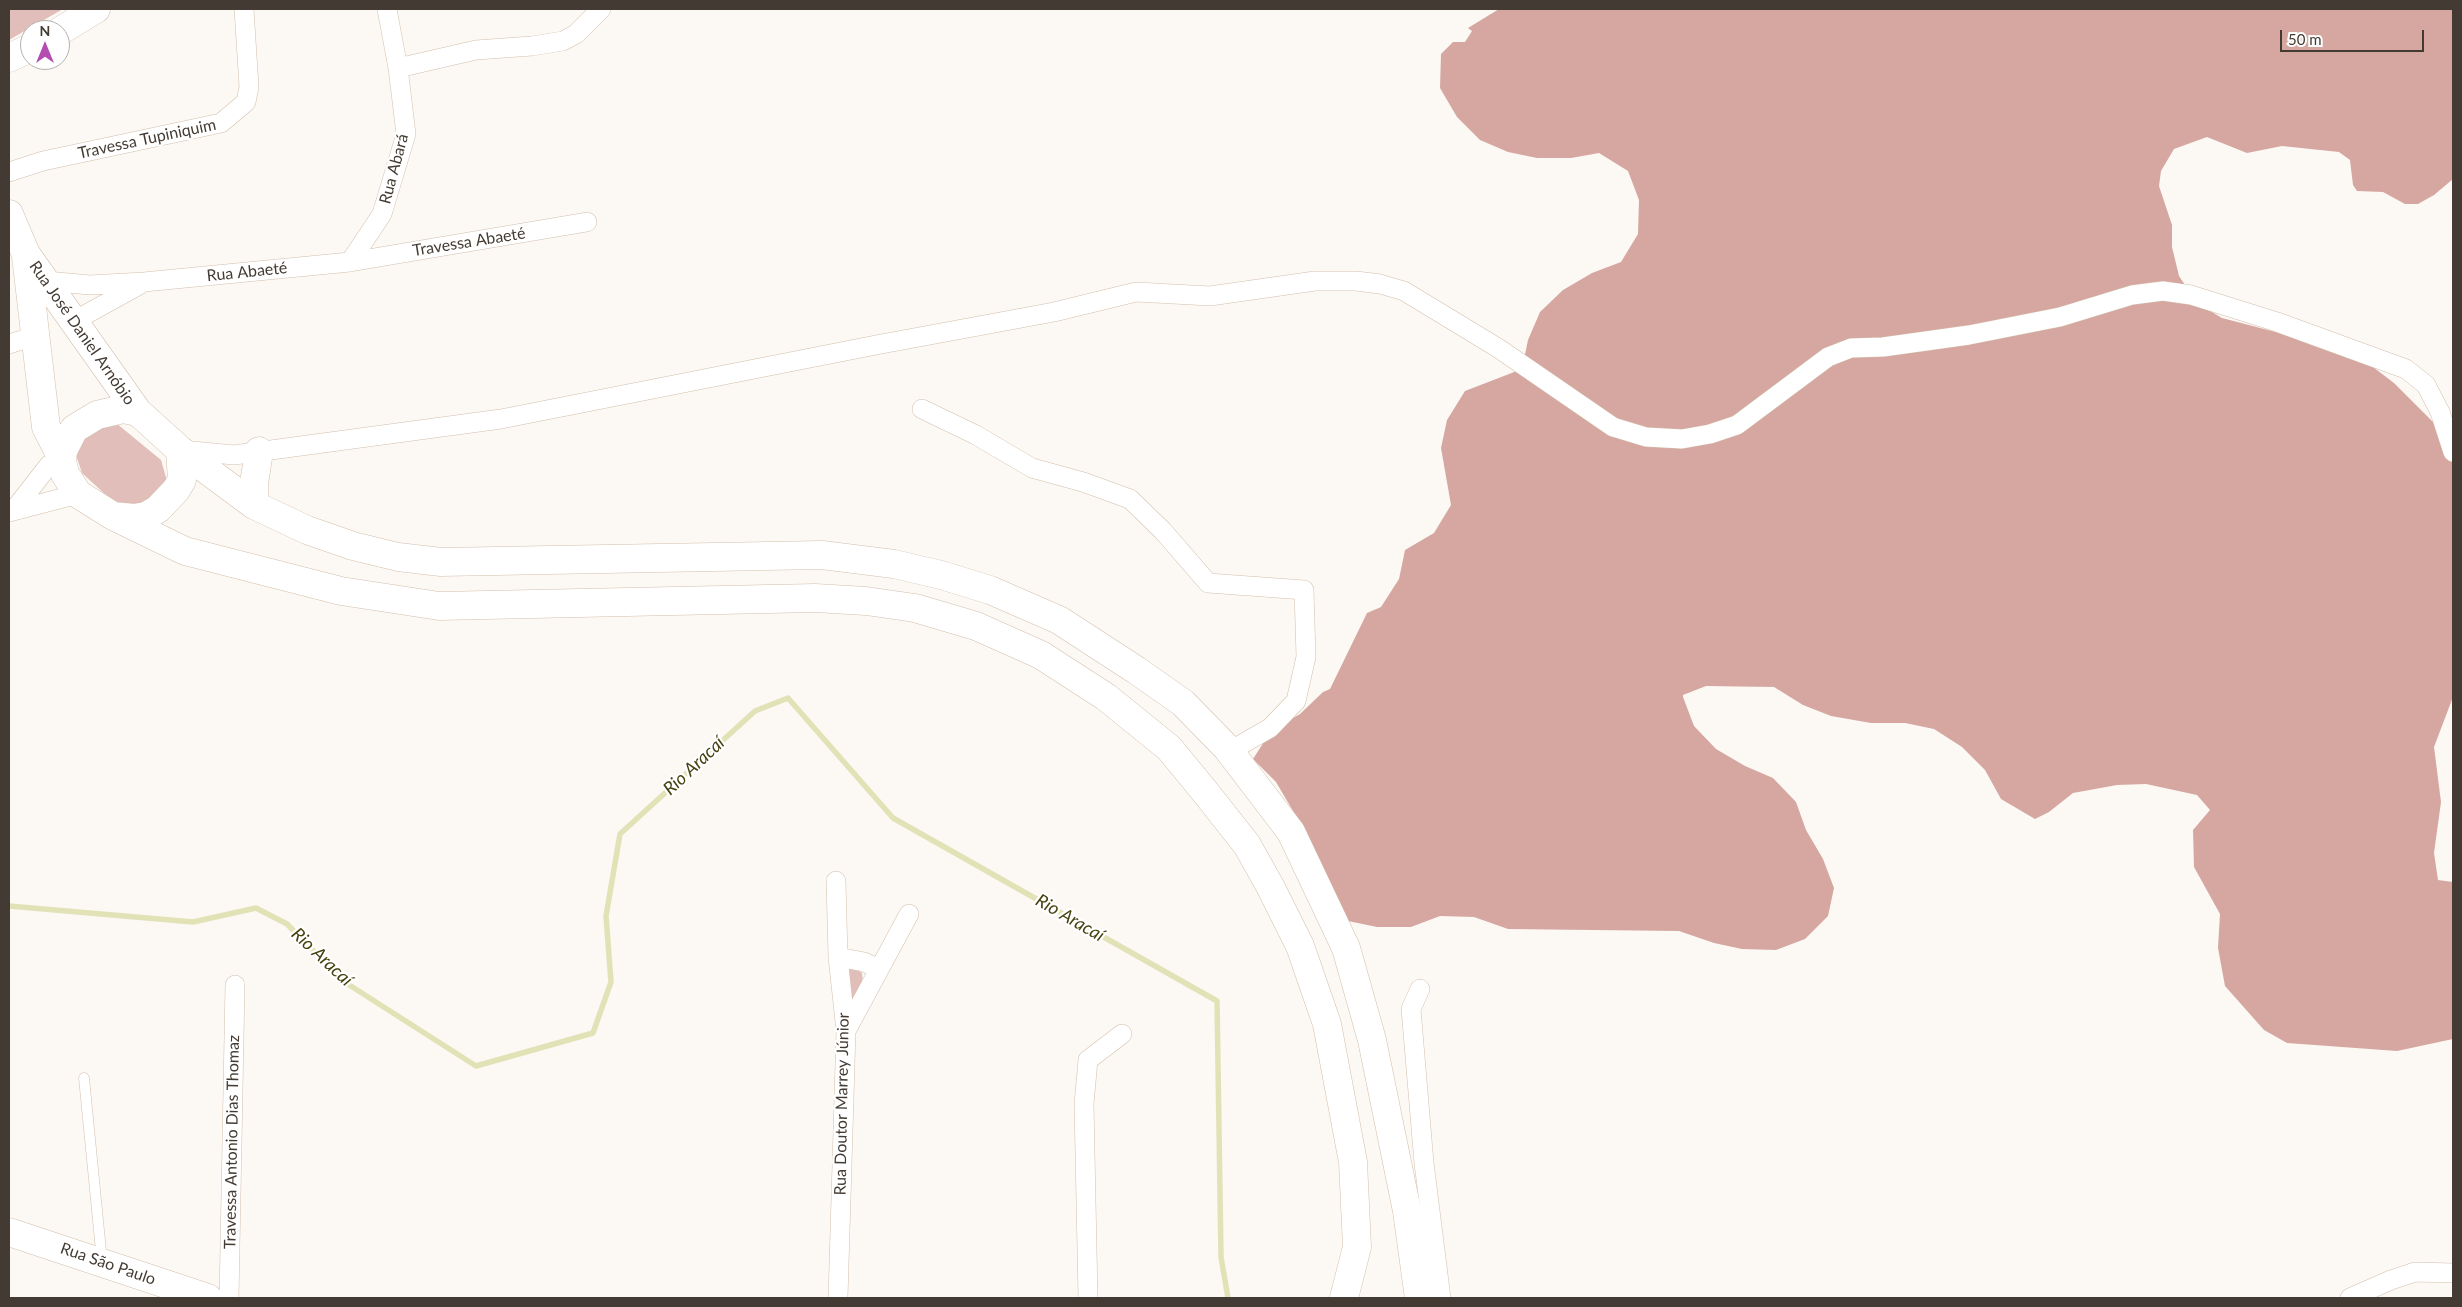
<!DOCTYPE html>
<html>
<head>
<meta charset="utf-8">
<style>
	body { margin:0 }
	#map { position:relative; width:2462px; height:1307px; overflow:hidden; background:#fcf8f4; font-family:Lato,sans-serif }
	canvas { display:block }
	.frame { position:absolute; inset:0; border:10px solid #433b33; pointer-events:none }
	.north { position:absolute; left:20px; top:20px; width:50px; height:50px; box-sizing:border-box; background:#fff; border:1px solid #b4b1ad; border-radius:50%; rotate:0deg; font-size:14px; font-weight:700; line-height:20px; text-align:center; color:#433b33 }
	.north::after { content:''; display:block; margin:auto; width:18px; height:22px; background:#b34db1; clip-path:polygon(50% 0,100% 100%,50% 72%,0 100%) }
	.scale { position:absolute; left:2280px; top:30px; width:144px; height:22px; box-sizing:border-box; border:2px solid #433b33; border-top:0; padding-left:6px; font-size:15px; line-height:18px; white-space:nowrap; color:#433b33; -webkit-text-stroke:4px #fff; paint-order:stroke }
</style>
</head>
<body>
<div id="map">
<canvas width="2462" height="1307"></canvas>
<div class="frame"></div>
<div class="north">N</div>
<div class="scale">50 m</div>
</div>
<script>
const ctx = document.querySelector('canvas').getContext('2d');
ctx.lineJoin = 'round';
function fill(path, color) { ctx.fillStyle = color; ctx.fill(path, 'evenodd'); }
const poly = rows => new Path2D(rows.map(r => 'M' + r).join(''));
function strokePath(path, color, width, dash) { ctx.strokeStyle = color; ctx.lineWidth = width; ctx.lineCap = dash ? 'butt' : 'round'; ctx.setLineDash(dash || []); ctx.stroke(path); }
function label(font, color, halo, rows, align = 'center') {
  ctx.font = font + ' Lato,sans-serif'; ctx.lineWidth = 4.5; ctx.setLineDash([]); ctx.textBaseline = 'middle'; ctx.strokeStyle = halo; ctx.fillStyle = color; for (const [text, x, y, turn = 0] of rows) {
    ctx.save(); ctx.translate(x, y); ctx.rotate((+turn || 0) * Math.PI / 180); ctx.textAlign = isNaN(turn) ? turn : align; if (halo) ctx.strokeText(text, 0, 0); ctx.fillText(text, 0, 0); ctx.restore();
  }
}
fill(poly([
	[9,9,63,9,9,40],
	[116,423,161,460,167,481,151,508,119,507,82,473,76,455,83,437,98,426],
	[850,969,856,969,862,973,863,985,847,1009,845,977]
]), '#e1beb9');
fill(poly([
	[1499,9,2453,9,2453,179,2434,195,2418,204,2405,204,2383,192,2357,191,2353,185,2350,160,2339,152,2282,146,2247,153,2207,137,2174,149,2161,171,2159,186,2172,225,2172,247,2179,276,2197,303,2222,318,2310,341,2369,364,2394,383,2438,427,2452,454,2453,697,2434,747,2441,802,2434,853,2438,880,2453,882,2453,1039,2397,1051,2287,1043,2264,1030,2225,986,2218,948,2220,914,2194,867,2193,830,2210,810,2197,795,2146,784,2117,785,2073,793,2049,812,2035,819,2001,799,1985,770,1962,747,1934,729,1905,723,1871,723,1831,716,1803,705,1774,687,1706,686,1683,695,1683,697,1694,726,1716,749,1745,766,1773,778,1796,802,1806,830,1823,859,1834,888,1828,916,1805,939,1776,950,1742,949,1714,943,1679,931,1508,929,1474,917,1440,916,1411,927,1377,927,1348,921,1298,840,1293,811,1276,782,1253,759,1271,731,1300,714,1323,692,1330,689,1367,613,1381,607,1399,579,1405,550,1434,533,1451,505,1441,448,1447,420,1465,391,1522,369,1528,340,1540,312,1563,290,1592,273,1621,262,1638,234,1639,200,1628,171,1599,153,1571,158,1537,158,1508,152,1480,140,1457,117,1440,88,1441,54,1453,42,1465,42,1472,31,1468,28]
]), '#d6a7a1');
strokePath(poly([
	[9,906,193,922,256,908,287,924,343,981,476,1066,593,1033,611,982,606,916,620,834,755,711,788,698,893,818,1217,1001,1221,1257,1228,1298]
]), '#e2e2b7', 5.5);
const service = poly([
	[84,1078,102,1261]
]);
const minor = poly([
	[398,68,476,50,532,46,563,41,576,34,601,9],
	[9,172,43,161,221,123,246,102,249,87,244,9],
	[350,262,382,214,406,134,398,68,387,9],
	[46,281,90,285,144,282,350,262,587,222],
	[74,321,141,284],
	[9,344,35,336],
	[922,409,976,435,1032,468,1083,482,1130,499,1163,531,1208,583,1304,590,1306,657,1296,701,1270,728,1230,751],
	[181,450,234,455,501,419,876,345,1054,312,1136,292,1210,296,1315,281,1356,281,1380,284,1404,291,1498,348,1613,427,1646,437,1682,439,1710,434,1737,425,1828,357,1851,348,1883,347,1969,335,2060,317,2132,295,2163,291,2191,295,2277,322,2406,369,2426,385,2440,412,2453,452],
	[14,510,49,465,62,461],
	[9,512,78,494],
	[836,881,838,957,846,1031,838,1298],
	[838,957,864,962,879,969],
	[1420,989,1411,1009,1424,1163,1441,1298],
	[846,1031,909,914],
	[229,1298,235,985],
	[1088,1298,1084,1104,1088,1060,1122,1034],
	[2350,1298,2391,1280,2415,1272,2453,1273]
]);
const secondary = poly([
	[60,31,96,9],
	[9,58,30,48],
	[9,214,26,254,138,412],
	[26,256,46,427,62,458],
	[180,450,182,480,176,490,158,509,146,516,134,518,113,516,78,494,65,474,62,461,63,451,74,429,97,415,123,409,138,412,180,450,254,505,307,530,353,546,398,557,441,562,822,555,894,564,941,575,990,590,1059,620,1136,670,1183,703,1227,748,1291,832,1346,948,1372,1040,1407,1211,1419,1298],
	[254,505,254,484,259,451],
	[117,518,185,551,341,591,439,606,815,598,866,601,915,608,976,626,1041,655,1106,697,1169,748,1206,793,1247,845,1270,886,1300,946,1327,1024,1353,1162,1357,1247,1344,1298],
	[9,1232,208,1298]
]);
strokePath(service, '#d3bfac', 11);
strokePath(minor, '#d3bfac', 20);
strokePath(secondary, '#d3bfac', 29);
strokePath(service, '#fff', 10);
strokePath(minor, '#fff', 19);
strokePath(secondary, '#fff', 28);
label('16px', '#433b33', '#fff', [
	["Travessa Tupiniquim",147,139,-12],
	["Rua Abará",394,169,-75],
	["Travessa Abaeté",469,242,-9],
	["Rua Abaeté",247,272,-6],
	["Rua José Daniel Arnóbio",82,333,55],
	["Rua Doutor Marrey Júnior",842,1104,-89],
	["Travessa Antonio Dias Thomaz",232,1142,-89],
	["Rua São Paulo",108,1264,19]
]);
label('italic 18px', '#454210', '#fff', [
	["Rio Aracaí",694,766,-43],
	["Rio Aracaí",1070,918,30],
	["Rio Aracaí",322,957,43]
]);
</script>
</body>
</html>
